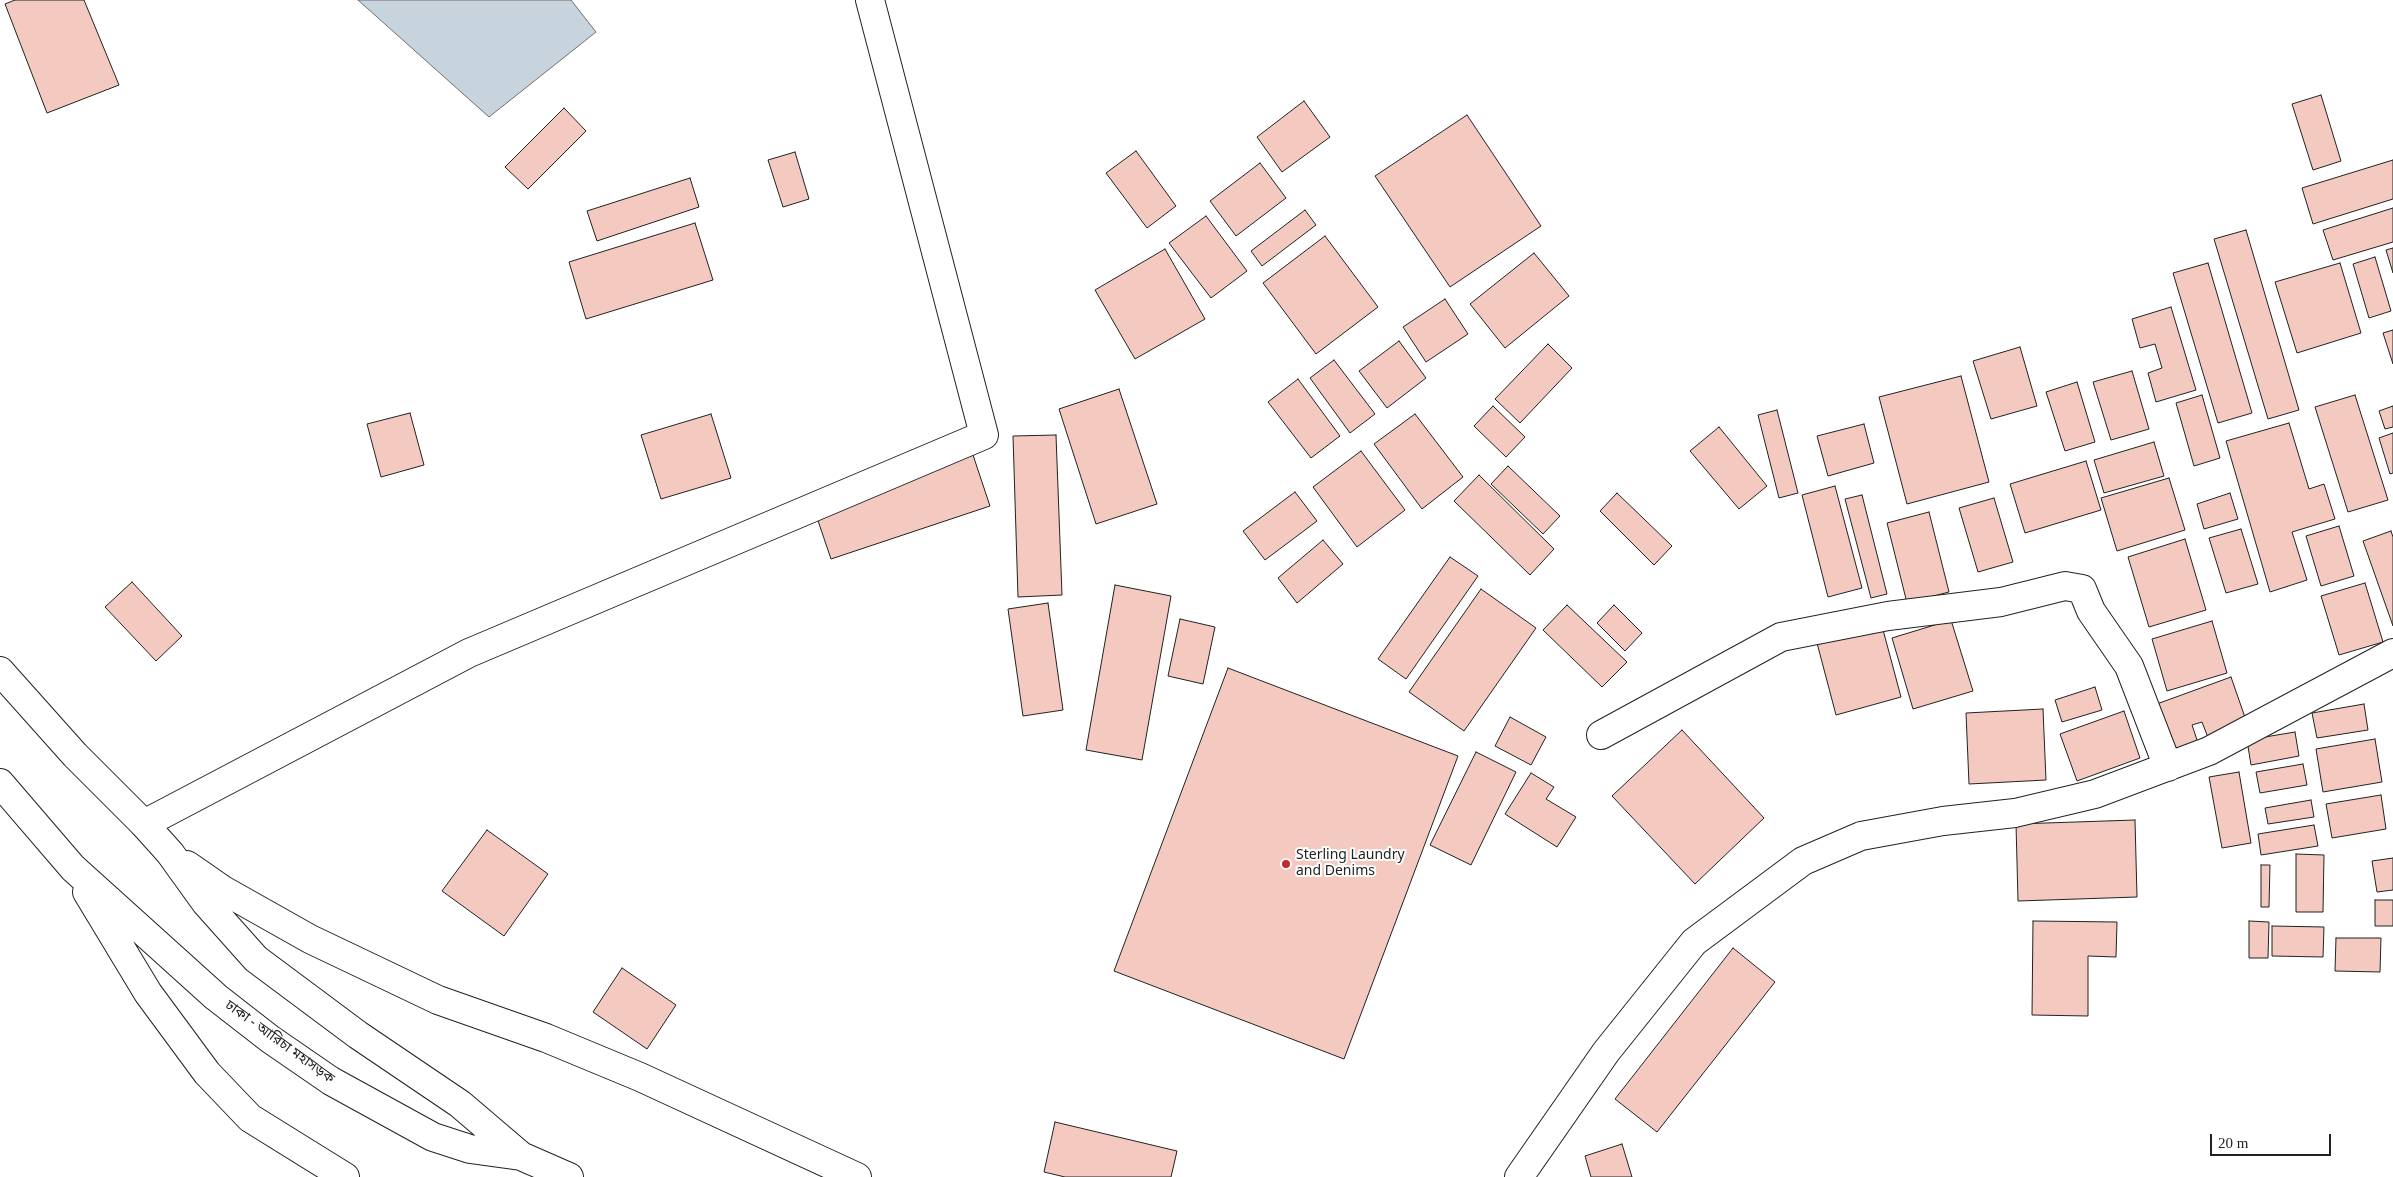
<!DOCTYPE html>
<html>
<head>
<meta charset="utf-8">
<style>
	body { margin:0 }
	#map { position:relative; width:2393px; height:1177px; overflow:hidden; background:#fff; font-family:Georgia,serif }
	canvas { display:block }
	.scale { position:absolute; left:2210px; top:1134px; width:121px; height:22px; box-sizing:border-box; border:2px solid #222; border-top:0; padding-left:6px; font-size:15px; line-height:18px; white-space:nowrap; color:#222; -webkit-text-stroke:4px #fff; paint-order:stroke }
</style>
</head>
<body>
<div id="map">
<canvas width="2393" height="1177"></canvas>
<div class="scale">20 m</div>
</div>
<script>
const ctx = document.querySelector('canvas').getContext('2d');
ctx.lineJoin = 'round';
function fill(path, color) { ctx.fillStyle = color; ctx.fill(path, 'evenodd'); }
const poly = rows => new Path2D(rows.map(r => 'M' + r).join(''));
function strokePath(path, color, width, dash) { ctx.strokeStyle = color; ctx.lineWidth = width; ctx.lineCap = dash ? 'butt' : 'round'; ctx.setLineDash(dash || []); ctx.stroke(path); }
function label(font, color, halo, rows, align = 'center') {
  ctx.font = font + ' Georgia,"Noto Sans Bengali",serif'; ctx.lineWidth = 4; ctx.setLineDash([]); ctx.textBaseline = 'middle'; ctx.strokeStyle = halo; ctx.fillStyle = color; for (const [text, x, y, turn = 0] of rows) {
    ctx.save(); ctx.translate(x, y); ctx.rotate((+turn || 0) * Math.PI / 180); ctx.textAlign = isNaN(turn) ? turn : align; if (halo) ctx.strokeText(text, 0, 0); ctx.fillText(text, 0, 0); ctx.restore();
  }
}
const water = poly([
	[358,0,571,0,596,32,489,117,358,0]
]);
fill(water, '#c7d3dd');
strokePath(water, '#6f6f6f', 1);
const building = poly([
	[15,0,84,0,119,85,47,113,5,4,15,0],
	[2321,95,2341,161,2313,170,2292,104,2321,95],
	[1304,101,1330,137,1282,172,1257,137,1304,101],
	[564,108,586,131,528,189,505,167,564,108],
	[1467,115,1541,226,1450,287,1375,176,1467,115],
	[1136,151,1176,206,1147,228,1106,173,1136,151],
	[795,152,809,199,783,207,768,160,795,152],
	[2393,160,2393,199,2313,224,2302,188,2393,160],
	[1260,163,1286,198,1236,236,1210,201,1260,163],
	[690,178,699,207,597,241,587,211,690,178],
	[2393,208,2393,242,2333,260,2323,230,2393,208],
	[1305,210,1316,225,1262,266,1251,251,1305,210],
	[1206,216,1247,271,1211,298,1169,243,1206,216],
	[695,223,713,280,586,319,569,262,695,223],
	[2246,230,2299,410,2268,419,2214,239,2246,230],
	[1325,236,1378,307,1316,354,1263,283,1325,236],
	[2393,248,2393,273,2386,250,2393,248],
	[1165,249,1205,319,1135,359,1095,290,1165,249],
	[1534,253,1569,296,1505,348,1470,304,1534,253],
	[2375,257,2391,311,2369,318,2353,264,2375,257],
	[2208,263,2252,413,2218,423,2173,273,2208,263],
	[2340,263,2361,333,2297,353,2275,282,2340,263],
	[1445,299,1468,334,1426,362,1403,327,1445,299],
	[2171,307,2196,390,2156,402,2148,373,2162,368,2155,344,2140,348,2132,319,2171,307],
	[2393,330,2393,364,2383,333,2393,330],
	[1399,341,1426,378,1387,408,1359,371,1399,341],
	[1548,344,1572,368,1520,423,1495,399,1548,344],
	[2020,347,2037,406,1991,419,1973,361,2020,347],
	[1334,360,1375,414,1350,433,1310,378,1334,360],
	[2132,371,2149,429,2111,440,2093,382,2132,371],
	[1961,376,1989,482,1907,504,1879,397,1961,376],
	[1298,379,1340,436,1311,458,1268,402,1298,379],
	[2077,382,2095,442,2065,451,2046,392,2077,382],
	[1119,389,1157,504,1096,524,1059,409,1119,389],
	[2202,395,2220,458,2194,466,2176,403,2202,395],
	[2355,395,2388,500,2348,512,2315,407,2355,395],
	[1493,406,1525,437,1506,457,1474,426,1493,406],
	[2393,406,2393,427,2385,429,2379,411,2393,406],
	[1777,410,1798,493,1779,498,1758,415,1777,410],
	[410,413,424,465,381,477,367,424,410,413],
	[711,414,731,478,661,499,641,435,711,414],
	[1415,414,1463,477,1422,509,1374,444,1415,414],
	[2289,423,2309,489,2324,484,2335,519,2292,532,2307,580,2270,592,2226,441,2289,423],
	[1864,424,1874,463,1828,476,1817,436,1864,424],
	[1719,427,1767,486,1739,509,1690,451,1719,427],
	[2393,433,2393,473,2390,474,2379,438,2393,433],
	[1056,435,1062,595,1018,597,1013,436,1056,435],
	[2154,442,2164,476,2104,493,2094,460,2154,442],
	[1361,451,1405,510,1357,547,1313,487,1361,451],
	[973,455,990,506,831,559,814,509,973,455],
	[2086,461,2101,510,2025,533,2010,484,2086,461],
	[1508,466,1560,516,1543,534,1491,484,1508,466],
	[1479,475,1554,549,1530,575,1454,501,1479,475],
	[2169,478,2185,530,2117,551,2101,498,2169,478],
	[1835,486,1862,588,1828,597,1802,495,1835,486],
	[1295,492,1317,521,1265,560,1243,531,1295,492],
	[1617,493,1672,546,1654,565,1600,511,1617,493],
	[2230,493,2238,519,2204,529,2197,504,2230,493],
	[1862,495,1887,594,1871,598,1845,499,1862,495],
	[1994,498,2013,562,1978,572,1959,508,1994,498],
	[1929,512,1949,592,1907,603,1887,523,1929,512],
	[2339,526,2354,576,2321,586,2306,536,2339,526],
	[2241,529,2258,584,2226,593,2209,538,2241,529],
	[2391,531,2393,537,2393,626,2363,541,2391,531],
	[2185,539,2206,610,2149,627,2128,557,2185,539],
	[1323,540,1343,564,1297,603,1278,578,1323,540],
	[1450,557,1478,576,1406,679,1378,659,1450,557],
	[132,582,182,636,156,661,105,607,132,582],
	[2365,583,2383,642,2339,655,2321,596,2365,583],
	[1115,585,1171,596,1142,760,1086,750,1115,585],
	[1481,589,1536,628,1464,731,1409,692,1481,589],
	[1048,603,1063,710,1023,716,1008,609,1048,603],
	[1567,605,1627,662,1602,687,1543,630,1567,605],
	[1614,605,1642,633,1625,651,1597,623,1614,605],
	[1180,619,1215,627,1203,684,1168,676,1180,619],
	[1951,620,1973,691,1913,709,1892,638,1951,620],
	[2212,621,2227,673,2167,691,2152,639,2212,621],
	[1882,626,1901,697,1836,715,1817,643,1882,626],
	[1228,668,1458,756,1344,1059,1114,971,1228,668],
	[2231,677,2248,726,2209,740,2202,722,2192,725,2199,746,2172,755,2154,705,2231,677],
	[2095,687,2102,710,2062,722,2055,700,2095,687],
	[2364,704,2368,730,2317,738,2312,713,2364,704],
	[2043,709,2046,780,1969,784,1966,713,2043,709],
	[2124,711,2140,758,2077,781,2060,734,2124,711],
	[1510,717,1546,737,1531,765,1495,746,1510,717],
	[1682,730,1764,818,1695,884,1612,796,1682,730],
	[2295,732,2299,756,2251,765,2247,740,2295,732],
	[2375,739,2382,782,2323,792,2316,749,2375,739],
	[1476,752,1516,772,1471,865,1430,845,1476,752],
	[2303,764,2307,785,2260,793,2256,772,2303,764],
	[2239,772,2251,843,2222,848,2209,777,2239,772],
	[1531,773,1554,787,1546,799,1576,817,1557,847,1505,814,1531,773],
	[2381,795,2386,829,2332,838,2326,804,2381,795],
	[2311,800,2314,817,2268,824,2265,808,2311,800],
	[2135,820,2137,897,2018,901,2016,824,2135,820],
	[2314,825,2318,846,2261,855,2258,834,2314,825],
	[487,830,548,874,504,936,442,891,487,830],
	[2296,854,2324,855,2323,912,2296,912,2296,854],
	[2393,858,2393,890,2377,892,2372,861,2393,858],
	[2261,865,2270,865,2269,907,2261,907,2261,865],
	[2375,900,2393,900,2393,926,2375,926,2375,900],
	[2033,921,2117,922,2116,957,2088,956,2088,1016,2032,1015,2033,921],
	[2249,921,2269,922,2268,958,2249,958,2249,921],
	[2272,926,2324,927,2323,957,2272,956,2272,926],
	[2336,938,2381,938,2380,972,2335,971,2336,938],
	[1733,948,1775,982,1657,1132,1615,1099,1733,948],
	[622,968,676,1005,647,1049,593,1012,622,968],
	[1055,1122,1177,1151,1171,1177,1065,1177,1044,1172,1055,1122],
	[1622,1144,1632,1177,1591,1177,1585,1156,1622,1144]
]);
fill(building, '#f3c9c0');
strokePath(building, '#222', 1);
const street = poly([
	[1601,735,1781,637,1888,616,2001,602,2065,586,2082,589,2091,611,2129,666,2168,767],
	[144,824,469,653,984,435,870,0],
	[1519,1177,1606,1052,1694,942,1803,861,1861,836,1943,821,2015,813,2095,794,2209,751,2393,653]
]);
const highway = poly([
	[0,671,75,755,144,824,170,853,206,903,256,959,358,1035,460,1104,521,1156,569,1177],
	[0,783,73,868,216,997,270,1039,331,1081,433,1137,470,1149,521,1156],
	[187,865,223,890,310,939,438,1000,546,1038,640,1077,857,1177],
	[87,892,148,993,207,1073,250,1118,345,1177]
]);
strokePath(street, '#222', 30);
strokePath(highway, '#222', 30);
strokePath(street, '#fff', 28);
strokePath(highway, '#fff', 28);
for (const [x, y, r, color] of [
	[1286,864,5,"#c62828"]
]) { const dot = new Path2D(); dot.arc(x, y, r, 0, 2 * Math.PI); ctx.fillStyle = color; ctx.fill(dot); strokePath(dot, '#fff', 2); }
label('14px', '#222', '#fff', [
	["Sterling Laundry",1296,856],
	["and Denims",1296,872]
], 'left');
label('14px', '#222', '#fff', [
	["ঢাকা - আরিচা মহাসড়ক",279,1043,36]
]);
</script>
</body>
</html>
